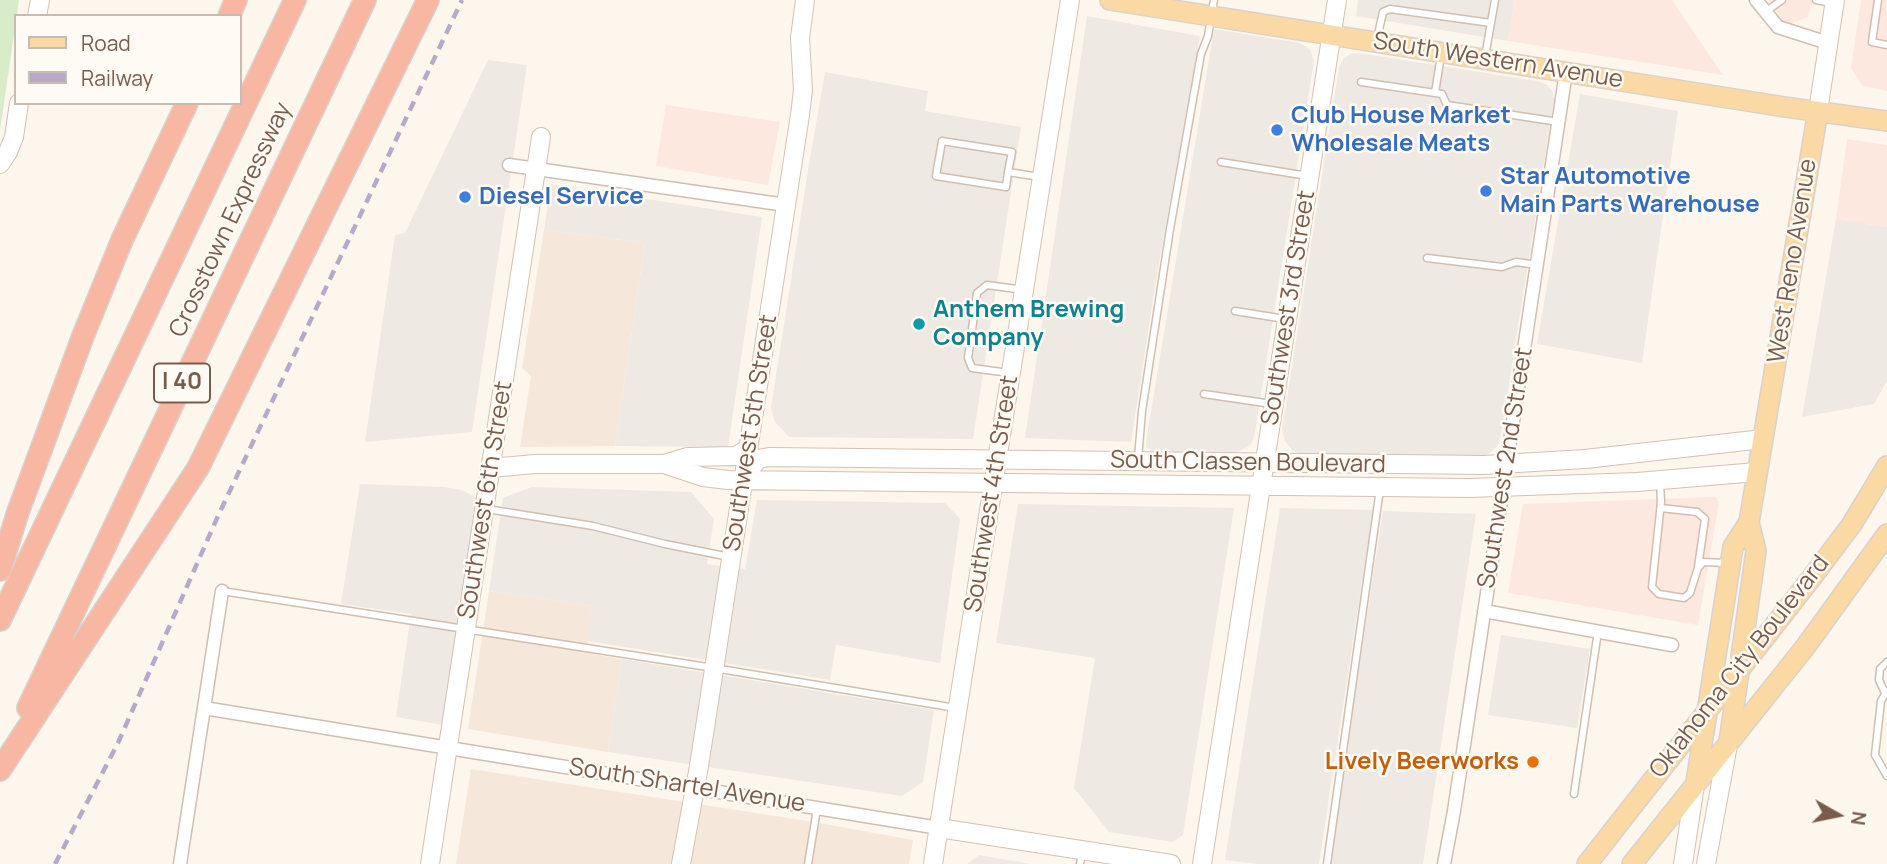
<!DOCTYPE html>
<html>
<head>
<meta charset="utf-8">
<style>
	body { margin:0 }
	#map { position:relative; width:1887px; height:864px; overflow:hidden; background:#fdf6ec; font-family:Manrope,sans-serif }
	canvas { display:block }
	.legend { position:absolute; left:14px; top:14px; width:228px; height:91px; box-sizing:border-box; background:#fffaf3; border:2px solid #cabbb1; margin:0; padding:9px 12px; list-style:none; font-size:21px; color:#7a5c4d }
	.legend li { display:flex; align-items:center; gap:14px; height:35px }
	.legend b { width:35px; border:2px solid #cabbb1 }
	.north { position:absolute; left:1803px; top:780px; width:70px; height:70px; -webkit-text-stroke:5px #fffaf3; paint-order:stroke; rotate:99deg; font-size:19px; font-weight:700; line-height:28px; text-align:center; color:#7a5c4d }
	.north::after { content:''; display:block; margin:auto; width:24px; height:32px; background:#7a5c4d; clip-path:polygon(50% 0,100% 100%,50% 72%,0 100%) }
</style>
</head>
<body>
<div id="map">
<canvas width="1887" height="864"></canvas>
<ul class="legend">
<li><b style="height:9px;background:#fbd9a5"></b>Road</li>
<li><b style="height:9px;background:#b9a8c9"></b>Railway</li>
</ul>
<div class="north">N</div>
</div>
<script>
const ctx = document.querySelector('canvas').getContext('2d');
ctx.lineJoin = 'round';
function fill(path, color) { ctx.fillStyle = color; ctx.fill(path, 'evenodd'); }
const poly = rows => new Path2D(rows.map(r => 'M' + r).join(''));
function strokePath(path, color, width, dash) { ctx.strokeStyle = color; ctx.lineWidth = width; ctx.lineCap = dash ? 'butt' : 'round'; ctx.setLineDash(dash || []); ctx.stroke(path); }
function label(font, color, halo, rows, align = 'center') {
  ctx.font = font + ' Manrope,sans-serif'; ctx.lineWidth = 5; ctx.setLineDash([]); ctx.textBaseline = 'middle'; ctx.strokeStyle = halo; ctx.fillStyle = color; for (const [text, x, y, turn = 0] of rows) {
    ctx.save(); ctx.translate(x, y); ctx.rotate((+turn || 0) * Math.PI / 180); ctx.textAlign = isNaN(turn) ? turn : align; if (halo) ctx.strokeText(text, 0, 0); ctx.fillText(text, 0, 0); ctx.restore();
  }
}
fill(poly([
	[544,230,645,243,615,446,520,447,531,376,522,368],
	[489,591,592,606,586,653,622,659,608,752,468,729],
	[471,769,808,821,913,840,909,864,456,864]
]), '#f5e8da');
fill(poly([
	[1515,0,1672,0,1723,75,1508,41],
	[1768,0,1813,0,1808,17,1790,24,1783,21],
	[1861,0,1887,0,1887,91,1863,86,1851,68],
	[666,105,780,122,768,185,656,166],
	[1847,139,1887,145,1887,227,1836,219],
	[1715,497,1719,502,1698,625,1508,593,1523,504]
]), '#fde8e0');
fill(poly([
	[1358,0,1515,0,1508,41,1356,16],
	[1087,16,1200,36,1157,274,1131,442,1025,438],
	[1214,29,1299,43,1310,49,1314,61,1254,438,1250,445,1235,454,1156,454,1146,447,1146,442],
	[1359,53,1537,81,1547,85,1552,91,1554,100,1501,434,1498,445,1489,454,1480,458,1305,455,1293,451,1285,441,1282,430,1339,67,1343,59,1350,54],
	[488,60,527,65,472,432,365,442,395,235,405,233],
	[825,72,928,91,925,111,1021,127,973,439,789,437,775,422,771,408,808,170],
	[1580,94,1678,111,1642,363,1537,344],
	[551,184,762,217,728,447,615,446,645,243,544,230],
	[1836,219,1887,227,1887,381,1874,404,1802,417],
	[360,484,444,487,462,490,478,499,443,725,396,717,411,614,341,604],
	[532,487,691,492,714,519,707,564,745,569,757,500,945,503,960,519,940,663,836,645,830,680,587,641,592,606,489,591,503,498],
	[1018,504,1234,508,1183,835,1173,842,1109,832,1074,788,1095,658,996,643],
	[1280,508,1373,510,1319,864,1259,864,1225,860],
	[1383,511,1476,514,1423,864,1329,864],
	[1501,635,1590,649,1577,728,1488,715],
	[622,659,934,710,923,782,902,796,608,752],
	[979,855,1031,864,967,864]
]), '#efe9e4');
fill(poly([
	[0,0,19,0,0,130]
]), '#d8ecc9');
const lane = poly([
	[1816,0,1831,3],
	[1878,0,1872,42,1887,45],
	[1765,12,1782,0],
	[1377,39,1383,12,1390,9,1491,23],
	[1485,57,1495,0],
	[1361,82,1442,94,1447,105,1559,122],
	[1435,93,1441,55],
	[1221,162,1308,176],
	[1008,172,1012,152,942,141,936,176,1006,187,1008,172,1040,177],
	[1427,258,1502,267,1516,262,1537,265],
	[1235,311,1285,319],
	[1009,373,972,368,968,358,977,293,987,285,1024,290],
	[1204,394,1272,404],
	[1138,459,1142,411,1170,229,1201,54,1208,36,1214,0],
	[1660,482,1661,502,1652,587,1659,594,1684,598,1690,593,1698,568,1703,562,1727,563],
	[1661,508,1697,512,1705,519,1698,567],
	[487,509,593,526,665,544,730,557],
	[222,591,714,668,956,708],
	[1887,691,1881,701,1875,755,1887,776],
	[1885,693,1879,680,1880,669,1887,662],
	[1574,794,1598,631],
	[808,864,817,809],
	[1080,864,1082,852],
	[1327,864,1380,489]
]);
const street = poly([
	[1756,0,1778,27,1828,43],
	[509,165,786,205],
	[1484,611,1672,645],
	[204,708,939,828],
	[180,864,222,591],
	[1444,864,1454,811,1566,72]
]);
const secondary = poly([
	[37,16,40,0],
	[1818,111,1835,0],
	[0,164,8,152,14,137,19,103],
	[664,464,703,477,728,480,1470,488,1637,482,1757,472],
	[491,468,535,464,664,464,687,457,736,456,749,448],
	[743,480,758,459,769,457,1484,465,1585,459,1763,439],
	[939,828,1171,864],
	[430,864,541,137],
	[681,864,699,766,800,115,803,90,800,38,805,0],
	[933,864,1070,0],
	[1202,864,1337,0],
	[1683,864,1695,785],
	[1706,864,1728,745]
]);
const primary = poly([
	[1110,0,1785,107,1887,121],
	[1729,742,1756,551,1749,522],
	[1696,782,1733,547,1749,522,1818,111],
	[1587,864,1810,580,1852,524,1887,466],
	[1632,864,1806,646,1887,534]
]);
const highway = poly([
	[229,16,236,0],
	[0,570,18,512,83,336,122,240,187,103],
	[0,620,295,0],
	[28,708,365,0],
	[0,770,198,468,428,0]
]);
strokePath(lane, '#d1beb0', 9);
strokePath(street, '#d1beb0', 15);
strokePath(secondary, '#d6c0b0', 20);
strokePath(primary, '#dad1cd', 22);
strokePath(highway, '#dad1cd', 24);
strokePath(lane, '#fff', 6);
strokePath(street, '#fff', 12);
strokePath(secondary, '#fff', 18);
strokePath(primary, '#fbd9a5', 19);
strokePath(highway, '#f7b7a3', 21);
strokePath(poly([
	[55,864,118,743,218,516,462,0]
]), '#b9a8c9', 4.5, [10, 7]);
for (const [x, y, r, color] of [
	[1277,130,7,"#3f7fe0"],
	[1486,191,7,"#3f7fe0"],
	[465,197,7,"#3f7fe0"],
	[919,324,7,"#0f9aa8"],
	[1533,762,7,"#e8710a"]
]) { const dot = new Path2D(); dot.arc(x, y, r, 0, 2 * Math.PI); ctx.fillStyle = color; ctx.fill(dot); strokePath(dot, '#fffaf3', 2.5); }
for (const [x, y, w] of [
	[182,383,56]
]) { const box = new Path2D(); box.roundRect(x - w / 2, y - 19.5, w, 39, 5); ctx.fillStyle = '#fffaf3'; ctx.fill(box); strokePath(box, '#7a5c4d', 2); }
label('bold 23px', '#7a5c4d', null, [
	["I 40",182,383]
]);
label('24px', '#7a5c4d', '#fffaf3', [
	["South Western Avenue",1498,61,9],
	["Crosstown Expressway",231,220,-65],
	["West Reno Avenue",1793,261,-81],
	["Southwest 3rd Street",1289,308,-81],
	["Southwest 5th Street",751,433,-81],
	["South Classen Boulevard",1248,463,1],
	["Southwest 2nd Street",1506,468,-81],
	["Southwest 4th Street",992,494,-81],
	["Southwest 6th Street",486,500,-81],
	["Oklahoma City Boulevard",1740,667,-52],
	["South Shartel Avenue",687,786,9]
]);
label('bold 24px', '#366cbe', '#fffaf3', [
	["Club House Market",1291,116],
	["Wholesale Meats",1291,144],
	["Star Automotive",1500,177],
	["Main Parts Warehouse",1500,205],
	["Diesel Service",479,197]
], 'left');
label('bold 24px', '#0d838f', '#fffaf3', [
	["Anthem Brewing",933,310],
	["Company",933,338]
], 'left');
label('bold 24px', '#c56008', '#fffaf3', [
	["Lively Beerworks",1519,762]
], 'right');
</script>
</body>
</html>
